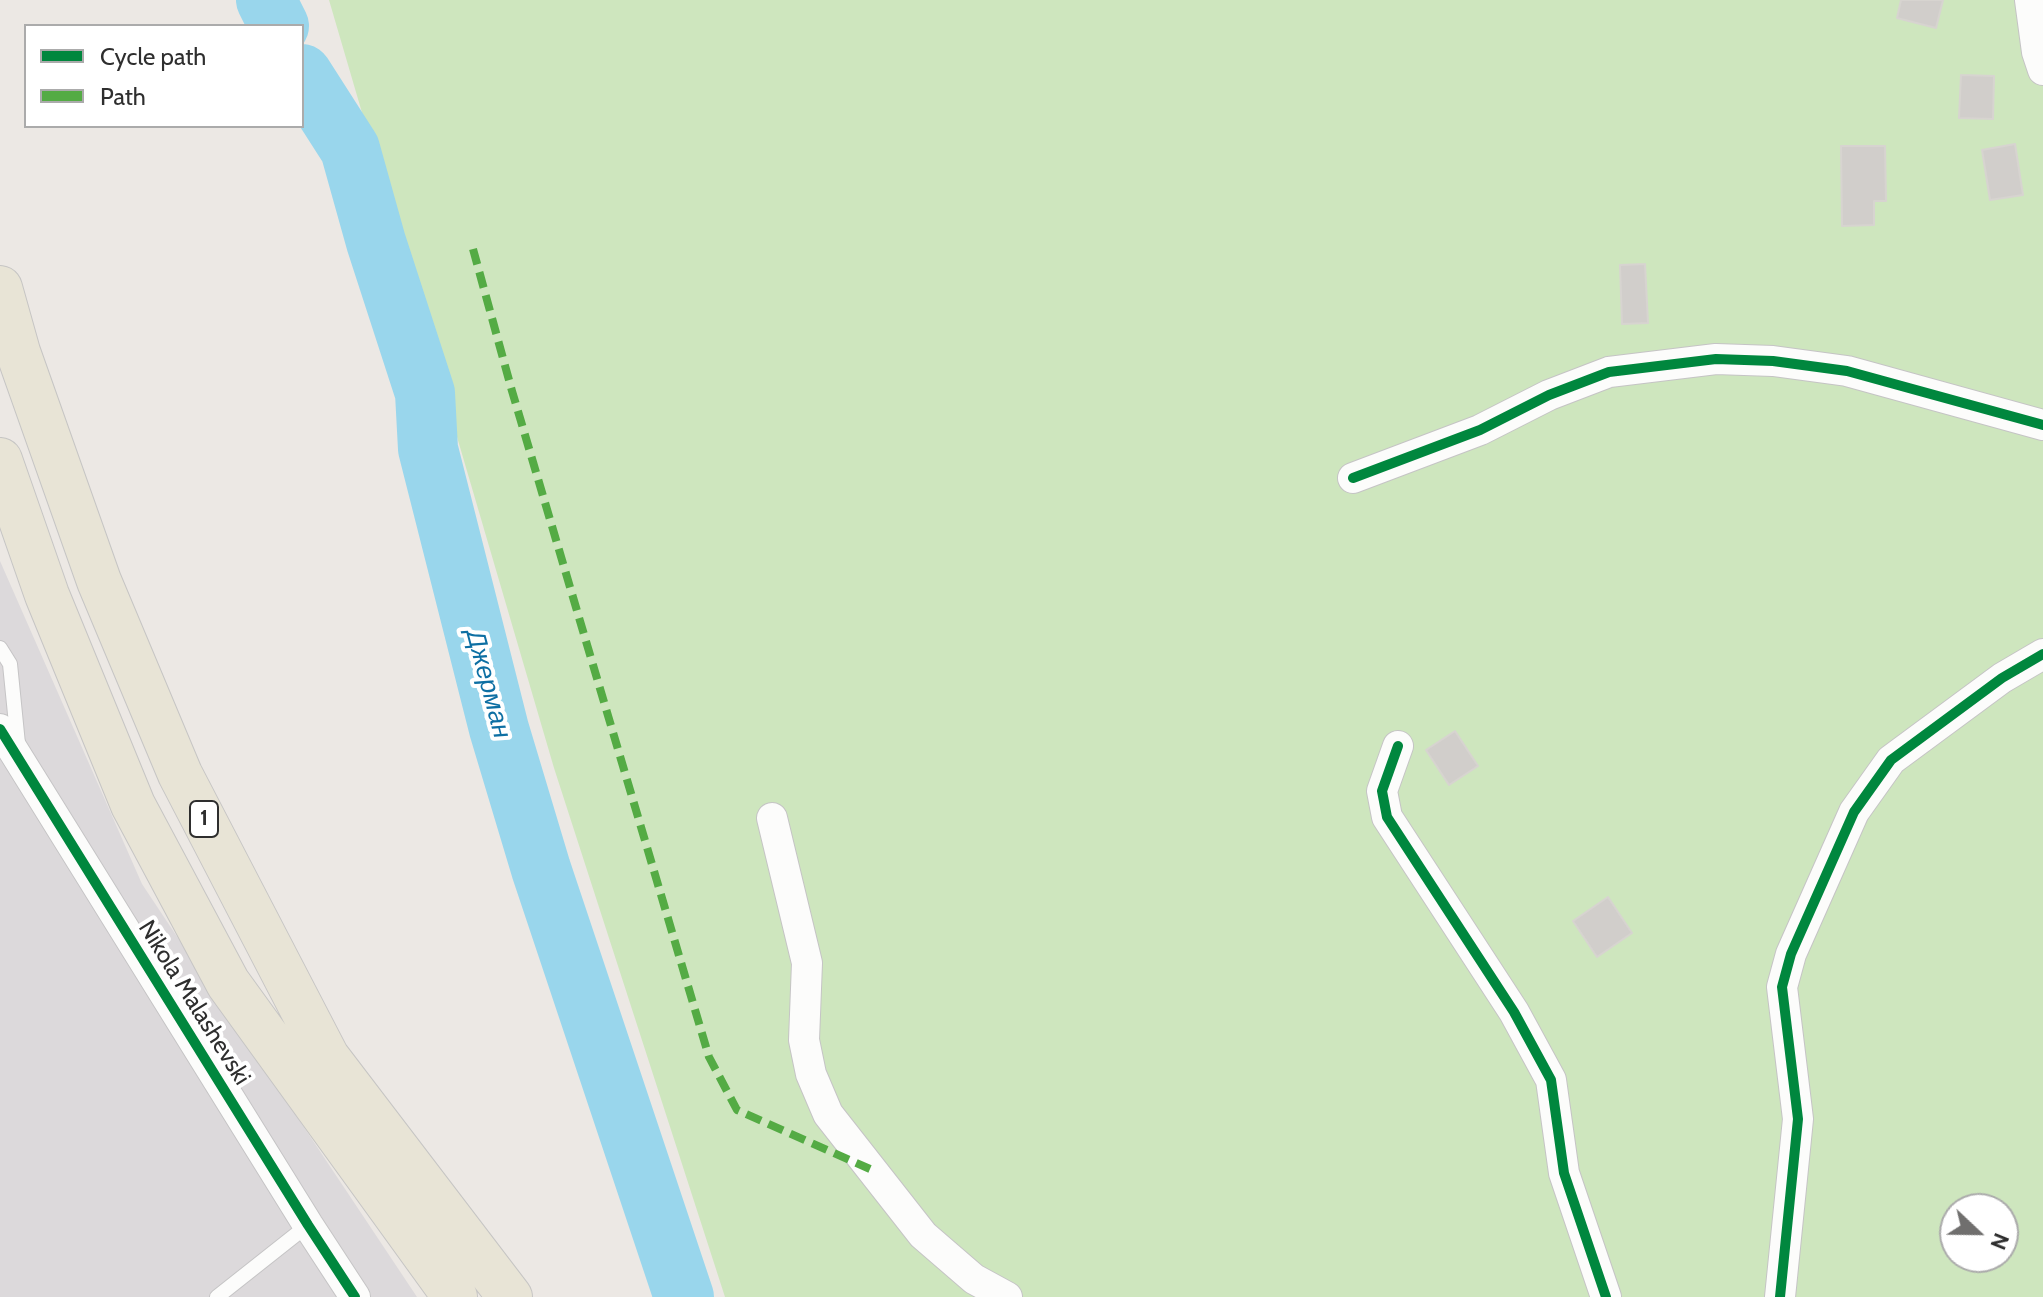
<!DOCTYPE html>
<html>
<head>
<meta charset="utf-8">
<style>
	body { margin:0 }
	#map { position:relative; width:2043px; height:1297px; overflow:hidden; background:#ece8e4; font-family:Cabin,sans-serif }
	canvas { display:block }
	.legend { position:absolute; left:24px; top:24px; width:280px; height:104px; box-sizing:border-box; background:#fff; border:2px solid #ababab; margin:0; padding:10px 14px; list-style:none; font-size:24px; color:#2e2e2e }
	.legend li { display:flex; align-items:center; gap:16px; height:40px }
	.legend b { width:40px; border:2px solid #ababab }
	.north { position:absolute; left:1939px; top:1193px; width:80px; height:80px; box-sizing:border-box; background:#fff; border:2px solid #ababab; border-radius:50%; rotate:112deg; font-size:22px; font-weight:700; line-height:32px; text-align:center; color:#2e2e2e }
	.north::after { content:''; display:block; margin:auto; width:28px; height:36px; background:#706f6e; clip-path:polygon(50% 0,100% 100%,50% 72%,0 100%) }
</style>
</head>
<body>
<div id="map">
<canvas width="2043" height="1297"></canvas>
<ul class="legend">
<li><b style="height:10px;background:#00873e"></b>Cycle path</li>
<li><b style="height:10px;background:#54ab44"></b>Path</li>
</ul>
<div class="north">N</div>
</div>
<script>
const ctx = document.querySelector('canvas').getContext('2d');
ctx.lineJoin = 'round';
function fill(path, color) { ctx.fillStyle = color; ctx.fill(path, 'evenodd'); }
const poly = rows => new Path2D(rows.map(r => 'M' + r).join(''));
function strokePath(path, color, width, dash) { ctx.strokeStyle = color; ctx.lineWidth = width; ctx.lineCap = dash ? 'butt' : 'round'; ctx.setLineDash(dash || []); ctx.stroke(path); }
function label(font, color, halo, rows, align = 'center') {
  ctx.font = font + ' Cabin,sans-serif'; ctx.lineWidth = 8; ctx.setLineDash([]); ctx.textBaseline = 'middle'; ctx.strokeStyle = halo; ctx.fillStyle = color; for (const [text, x, y, turn = 0] of rows) {
    ctx.save(); ctx.translate(x, y); ctx.rotate((+turn || 0) * Math.PI / 180); ctx.textAlign = isNaN(turn) ? turn : align; if (halo) ctx.strokeText(text, 0, 0); ctx.fillText(text, 0, 0); ctx.restore();
  }
}
fill(poly([
	[0,561,142,884,417,1297,0,1297]
]), '#dcd9db');
fill(poly([
	[329,0,2043,0,2043,1297,725,1297,554,768],
	[1955,1209,2003,1209,2003,1257,1955,1257]
]), '#cee6be');
strokePath(poly([
	[266,0,279,26],
	[302,74,350,149,376,242,425,393,428,449,499,729,541,869,684,1297]
]), '#99d6ec', 60);
const building = poly([
	[1901,0,1943,0,1936,28,1897,18,1901,0],
	[1961,75,1994,76,1993,119,1959,118,1961,75],
	[2015,144,2023,195,1990,200,1982,150,2015,144],
	[1841,146,1885,146,1886,201,1874,201,1874,225,1842,226,1841,146],
	[1645,264,1648,323,1622,324,1620,265,1645,264],
	[1455,731,1478,766,1449,785,1426,750,1455,731],
	[1608,897,1632,933,1597,957,1573,921,1608,897]
]);
fill(building, '#d1cecb');
strokePath(building, '#d7d4d0', 2);
const service = poly([
	[0,648,10,664,18,744],
	[217,1297,308,1225]
]);
const minor = poly([
	[2030,0,2037,52,2043,70],
	[1353,478,1480,430,1549,395,1609,372,1716,359,1773,361,1847,371,2043,425],
	[0,729,308,1225,355,1297],
	[1398,746,1382,791,1387,817,1514,1012,1551,1080,1564,1173,1606,1297],
	[772,818,807,963,804,1040,811,1074,828,1114,923,1235,974,1279,1007,1297],
	[1780,1297,1798,1119,1782,987,1791,954,1854,812,1891,760,2002,678,2043,654]
]);
const primary = poly([
	[0,288,18,352,99,581,180,774,327,1057,510,1297],
	[0,460,47,595,133,805,228,983,455,1297]
]);
strokePath(service, '#c5c4c5', 16);
strokePath(minor, '#c5c4c5', 32);
strokePath(primary, '#c6c5c4', 46);
strokePath(service, '#fcfcfb', 14);
strokePath(minor, '#fcfcfb', 30);
strokePath(primary, '#e8e4d6', 44);
strokePath(poly([
	[473,249,512,391,709,1057,737,1110,870,1169]
]), '#54ab44', 8, [16, 8]);
strokePath(poly([
	[1353,478,1480,430,1549,395,1609,372,1716,359,1773,361,1847,371,2043,425],
	[0,729,308,1225,355,1297],
	[1398,746,1382,791,1387,817,1514,1012,1551,1080,1564,1173,1606,1297],
	[1780,1297,1798,1119,1782,987,1791,954,1854,812,1891,760,2002,678,2043,654]
]), '#00873e', 10);
for (const [x, y, w] of [
	[204,819,28]
]) { const box = new Path2D(); box.roundRect(x - w / 2, y - 18, w, 36, 6); ctx.fillStyle = '#fff'; ctx.fill(box); strokePath(box, '#2e2e2e', 2); }
label('bold 22px', '#2e2e2e', null, [
	["1",204,819]
]);
label('24px', '#2e2e2e', '#fff', [
	["Nikola Malashevski",194,1003,58]
]);
label('italic 26px', '#0d6fa3', '#fff', [
	["Джерман",488,684,75]
]);
</script>
</body>
</html>
